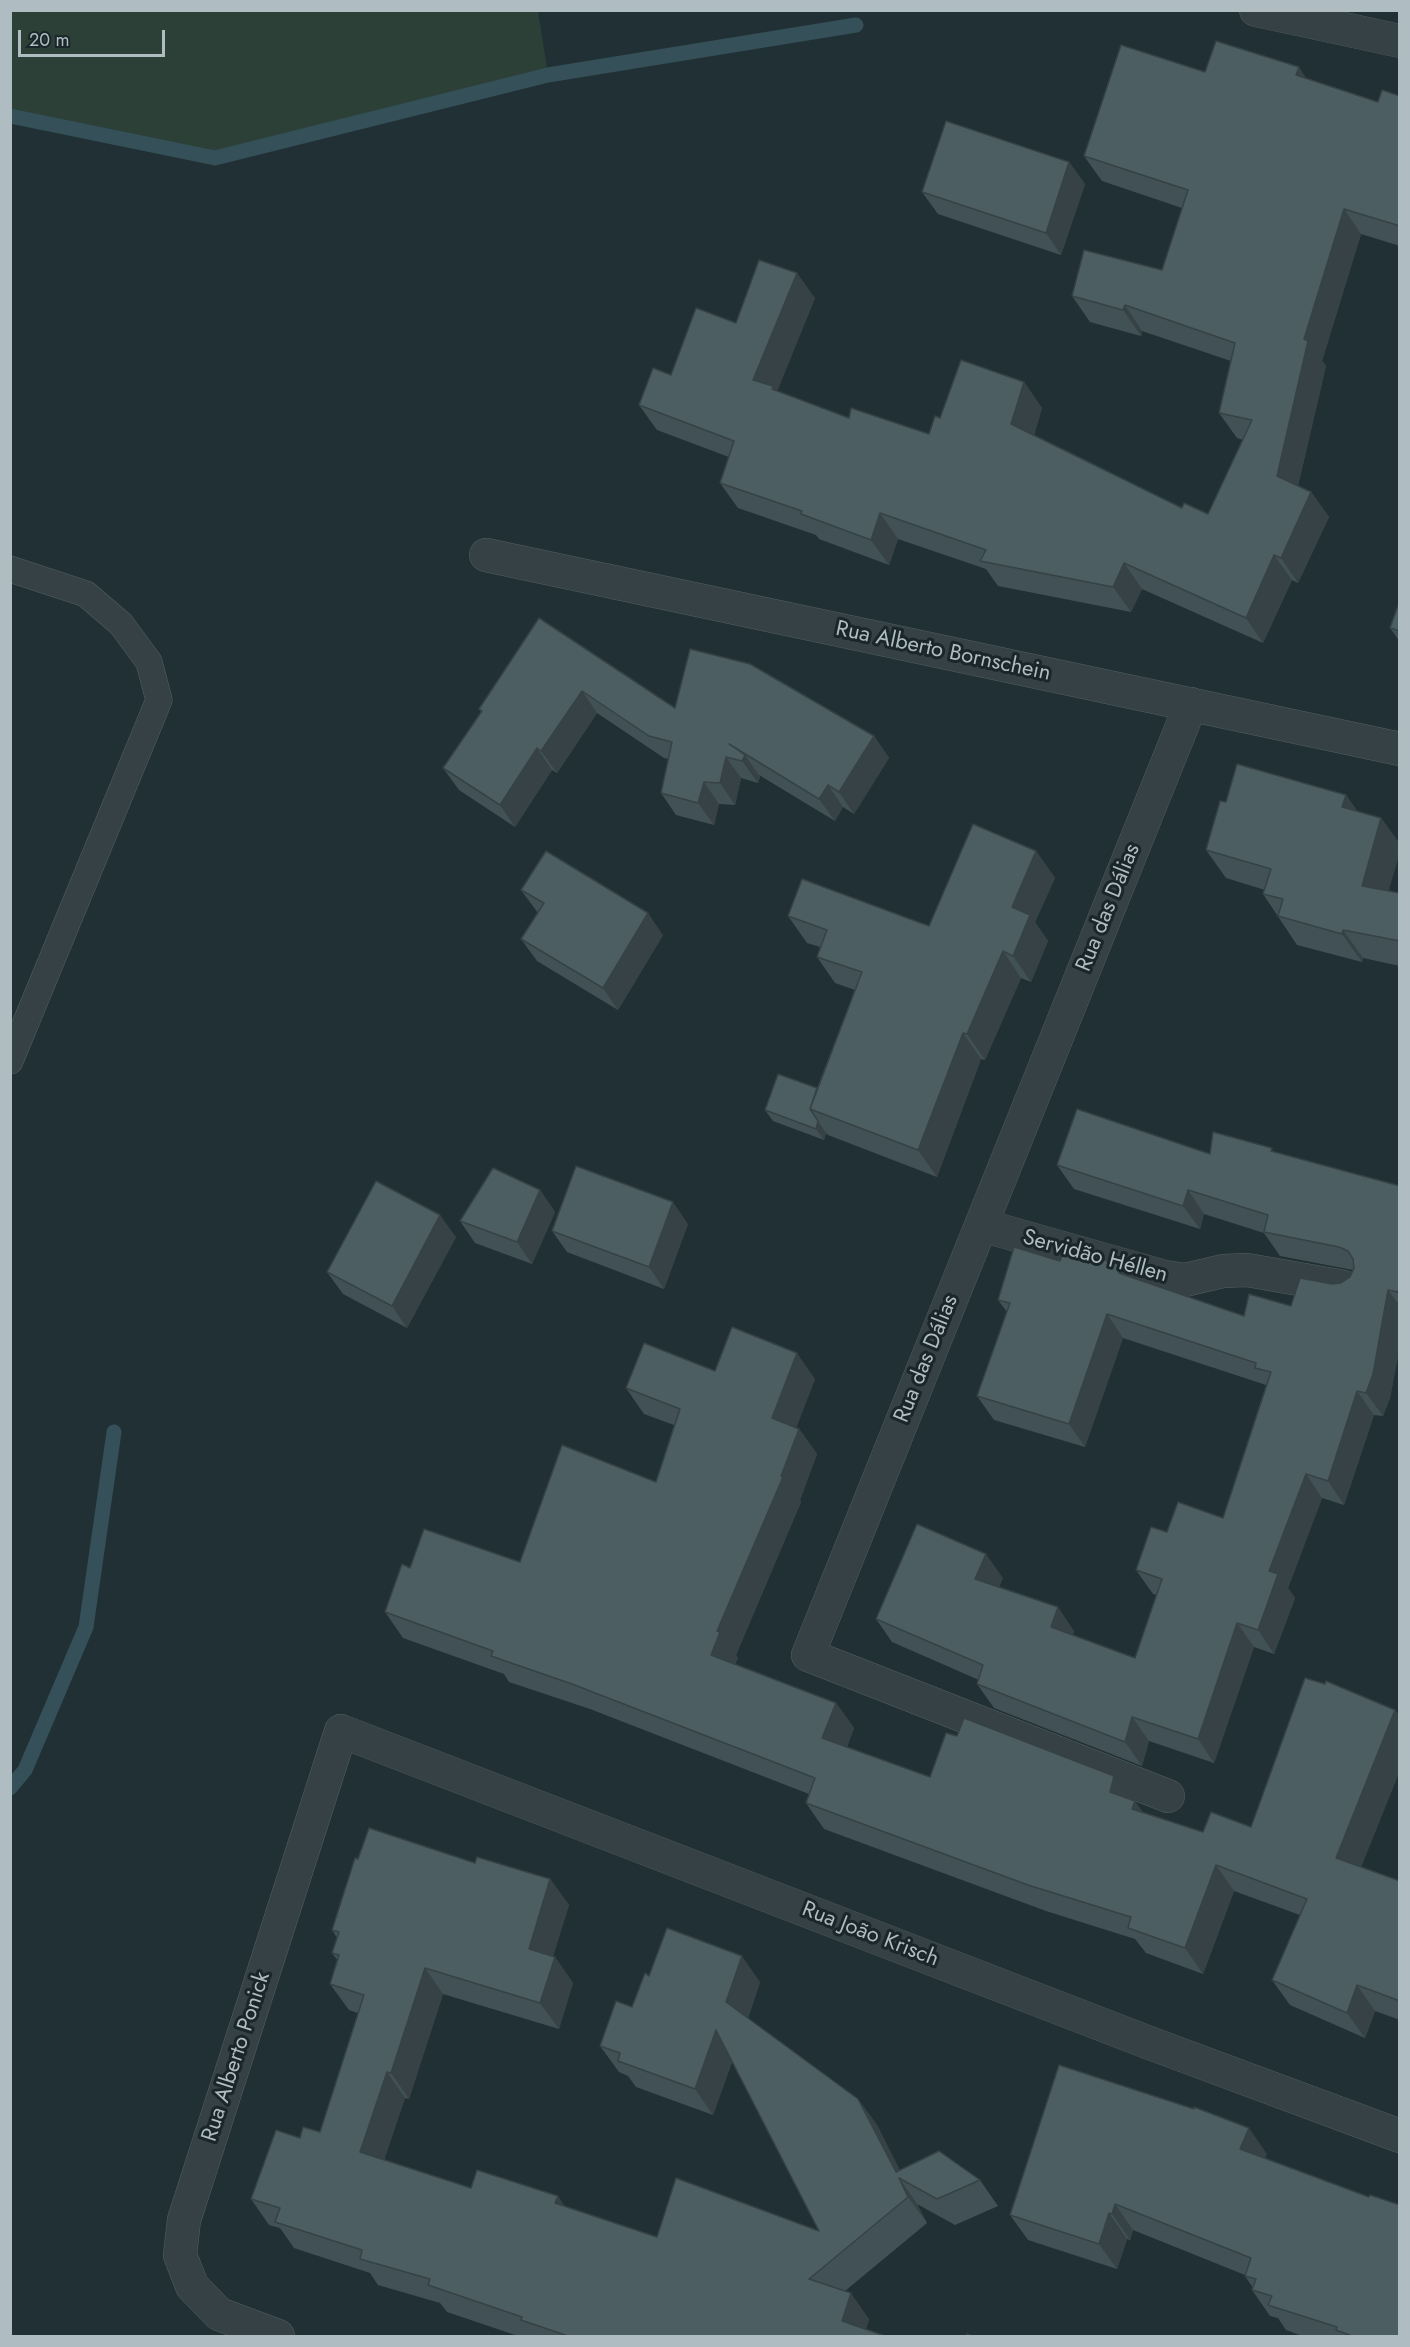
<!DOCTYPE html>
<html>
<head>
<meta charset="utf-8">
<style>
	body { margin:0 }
	#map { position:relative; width:1410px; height:2347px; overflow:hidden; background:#213034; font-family:Jost,sans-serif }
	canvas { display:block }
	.frame { position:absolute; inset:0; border:12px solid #afbdc2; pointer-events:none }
	.scale { position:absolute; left:18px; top:30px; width:147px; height:27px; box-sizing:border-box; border:3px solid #afbdc2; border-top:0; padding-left:8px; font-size:18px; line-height:21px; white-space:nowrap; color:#afbdc2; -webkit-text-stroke:4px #1a2629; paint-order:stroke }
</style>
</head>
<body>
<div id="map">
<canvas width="1410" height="2347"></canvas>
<div class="frame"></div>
<div class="scale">20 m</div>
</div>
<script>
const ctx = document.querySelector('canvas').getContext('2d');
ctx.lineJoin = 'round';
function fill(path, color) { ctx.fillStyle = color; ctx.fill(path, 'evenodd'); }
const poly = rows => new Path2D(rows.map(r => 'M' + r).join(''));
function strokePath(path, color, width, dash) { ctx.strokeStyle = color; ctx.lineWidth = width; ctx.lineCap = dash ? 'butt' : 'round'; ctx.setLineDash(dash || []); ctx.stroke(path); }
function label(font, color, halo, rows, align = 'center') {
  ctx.font = font + ' Jost,sans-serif'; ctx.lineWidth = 6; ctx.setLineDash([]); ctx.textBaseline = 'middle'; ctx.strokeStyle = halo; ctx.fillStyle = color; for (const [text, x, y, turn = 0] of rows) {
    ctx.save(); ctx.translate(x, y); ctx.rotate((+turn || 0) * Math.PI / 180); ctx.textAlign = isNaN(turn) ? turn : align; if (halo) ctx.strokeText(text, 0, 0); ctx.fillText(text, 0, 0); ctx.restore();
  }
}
fill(poly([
	[10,11,538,11,548,75,215,158,11,116]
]), '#2c4038');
strokePath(poly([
	[10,116,215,158,548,75,856,25],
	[10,1788,25,1770,86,1627,114,1432]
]), '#355058', 15);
const service = poly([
	[10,569,86,594,121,624,149,662,159,700,10,1061]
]);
const minor = poly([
	[1256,10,1400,41],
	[486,555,1400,749],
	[981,1225,1165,1277,1185,1280,1223,1271,1247,1270,1344,1287],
	[1168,1796,808,1655,1191,704],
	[278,2336,219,2314,192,2286,180,2255,184,2220,341,1731,1147,2042,1400,2136]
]);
strokePath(service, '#525f63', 27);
strokePath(minor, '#525f63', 34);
strokePath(service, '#354145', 26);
strokePath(minor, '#354145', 33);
fill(poly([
	[1205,72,1306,79,1378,102,1400,96,1400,246,1361,234,1322,361,1326,366,1298,486,1311,492,1329,517,1298,583,1292,580,1263,643,1142,589,1131,612,998,586,986,569,898,539,889,565,819,539,816,535,738,508,720,483,729,457,657,430,639,405,671,375,736,323,815,298,777,391,849,418,929,434,940,418,1024,382,1042,408,1034,435,1182,508,1208,514,1243,440,1237,438,1219,413,1231,361,1142,331,1141,336,1090,322,1072,296,1162,270,1182,208,1102,181,1084,156],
	[1069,162,1085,184,1061,255,938,214,922,192],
	[1400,600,1400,642,1390,628],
	[539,618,675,708,874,736,889,758,854,814,843,807,835,821,759,775,760,777,758,783,741,778,735,805,719,804,714,825,676,815,661,793,669,759,664,758,597,713,557,773,552,770,515,827,459,790,443,768,481,712,479,709],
	[1346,795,1357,811,1381,818,1400,844,1400,852,1388,891,1400,893,1400,966,1363,958,1362,962,1297,945,1263,894,1265,890,1226,878,1206,850,1226,802],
	[1036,851,1055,878,1035,922,1048,941,1031,982,1021,978,985,1060,981,1059,937,1177,828,1135,826,1133,824,1140,773,1121,765,1110,817,1088,855,990,835,983,817,957,820,947,807,943,788,916,929,926],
	[521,890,663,935,618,1010,537,961,521,939,538,913],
	[1275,1152,1400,1186,1400,1345,1390,1398,1383,1416,1374,1415,1344,1505,1322,1498,1288,1588,1295,1598,1274,1654,1254,1647,1214,1763,1149,1741,1142,1766,994,1708,977,1684,979,1680,892,1642,876,1619,1003,1578,999,1587,1074,1631,1073,1635,1135,1658,1157,1595,1153,1594,1136,1570,1167,1532,1223,1518,1266,1385,1123,1338,1085,1447,994,1420,977,1396,1007,1312,998,1300,1060,1261,1122,1265,1130,1277,1244,1316,1291,1306,1332,1284,1341,1283,1350,1277,1353,1270,1280,1256,1264,1233,1204,1214,1200,1229,1074,1189,1057,1165,1210,1154],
	[540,1190,555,1212,532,1264,475,1243,460,1221],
	[688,1224,664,1289,567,1252,552,1231],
	[456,1237,407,1328,343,1294,327,1272],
	[715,1371,815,1379,796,1428,799,1429,817,1454,800,1500,801,1502,736,1655,738,1658,735,1664,836,1703,854,1728,847,1747,930,1777,1130,1799,1143,1813,1203,1832,1251,1827,1395,1710,1400,1716,1400,1770,1361,1867,1400,1881,1400,2020,1375,2011,1365,2038,1290,2005,1272,1980,1300,1915,1234,1891,1203,1974,1146,1953,1135,1939,1046,1911,824,1829,806,1803,809,1794,590,1709,509,1682,504,1674,403,1638,385,1612,410,1568,520,1562,656,1482,674,1425,644,1414,626,1388],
	[358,1859,475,1863,550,1879,569,1905,553,1956,555,1957,573,1983,559,2029,443,1994,409,2099,405,2098,384,2160,471,2188,565,2207,657,2237,819,2231,732,2062,713,2115,636,2087,628,2076,619,2072,600,2046,632,2007,649,1976,760,1982,748,2018,858,2099,877,2125,900,2171,980,2180,998,2206,955,2225,917,2204,927,2223,845,2291,869,2319,866,2329,888,2337,521,2337,447,2312,440,2303,378,2285,370,2273,294,2248,280,2228,269,2225,251,2199,300,2138,320,2132,358,2013,349,2010,330,1984,338,1961,332,1953,337,1938,332,1930],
	[1267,2154,1265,2158,1400,2337,1305,2337,1286,2330,1278,2318,1270,2316,1252,2290,1253,2288,1245,2276,1245,2275,1133,2230,1130,2240,1127,2239,1117,2269,1028,2240,1010,2215]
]), '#425155');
fill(poly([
	[1299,67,1316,93,1296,75],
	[1069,162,1085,184,1061,255,1046,233],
	[1344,209,1361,234,1322,361,1326,366,1294,502,1277,476,1304,339],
	[797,273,815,298,777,392,753,380],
	[1125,305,1142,331,1141,336,1123,310],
	[1024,382,1042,408,1029,449,1011,424],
	[1311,492,1329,517,1298,583,1281,558],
	[880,513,898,539,889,565,871,540],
	[1274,555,1292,580,1263,643,1246,618],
	[1124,563,1142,589,1131,612,1113,587],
	[582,691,597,713,557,773,541,751],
	[874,736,889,758,854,814,839,792],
	[537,748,552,770,515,827,500,805],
	[745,755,760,777,758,783,742,761],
	[726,757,741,778,735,805,720,783],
	[704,782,719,804,714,825,698,803],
	[828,785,843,807,835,821,819,799],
	[1346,795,1365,824,1342,807],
	[1381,818,1400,844,1400,852,1382,914,1362,886],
	[1036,851,1055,878,1035,922,1048,941,1031,982,1013,956,1012,907],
	[648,913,663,935,618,1010,603,988],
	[1343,930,1363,958,1362,962,1342,934],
	[1003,951,1021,978,985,1060,967,1034],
	[963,1033,981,1059,937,1177,918,1150],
	[818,1121,826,1133,824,1140,816,1129],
	[540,1190,555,1212,532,1264,517,1242],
	[1188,1190,1204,1214,1200,1229,1183,1206],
	[673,1202,688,1224,664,1289,649,1267],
	[440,1215,456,1237,407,1328,392,1306],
	[1122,1265,1138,1289,1119,1273],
	[1388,1290,1400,1306,1400,1345,1390,1398,1383,1416,1366,1393],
	[1107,1314,1123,1338,1085,1447,1069,1424],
	[797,1353,815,1379,790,1444,772,1418],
	[1357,1391,1374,1415,1344,1505,1328,1481],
	[799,1429,817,1454,800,1500,801,1502,736,1655,738,1658,729,1680,711,1655,717,1631,781,1476],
	[1306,1474,1322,1498,1288,1588,1295,1598,1274,1654,1258,1630,1269,1571],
	[986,1554,1003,1578,992,1603,975,1579],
	[1058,1607,1074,1631,1068,1651,1051,1627],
	[1237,1623,1254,1647,1214,1763,1198,1739],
	[836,1703,854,1728,840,1764,822,1738],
	[1395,1710,1400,1716,1400,1770,1354,1884,1336,1858],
	[1132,1717,1149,1741,1142,1766,1125,1742],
	[1114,1776,1132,1802,1110,1792],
	[1135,1801,1153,1826,1132,1809],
	[1216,1865,1234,1891,1203,1974,1185,1948],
	[550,1879,569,1905,547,1976,529,1949],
	[742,1956,760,1982,744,2028,726,2002],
	[555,1957,573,1983,559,2029,540,2003],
	[425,1968,443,1994,409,2099,391,2073],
	[1357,1985,1375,2011,1365,2038,1347,2013],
	[716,2030,734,2056,713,2115,695,2089],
	[387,2072,405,2098,378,2178,360,2152],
	[858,2099,877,2125,906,2182,896,2172],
	[1249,2128,1267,2154,1258,2175,1240,2149],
	[899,2178,917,2204,927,2223,908,2197],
	[558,2196,576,2222,555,2203],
	[1115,2204,1133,2230,1130,2240,1112,2214],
	[1109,2213,1127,2239,1117,2269,1099,2244],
	[851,2293,869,2319,864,2337,842,2321]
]), '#364245');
const building = poly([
	[1216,41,1299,67,1296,75,1378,102,1382,90,1400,96,1400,226,1344,209,1304,339,1308,341,1277,476,1311,492,1281,558,1274,555,1246,618,1124,563,1113,587,980,561,986,550,880,513,871,540,801,514,802,511,720,483,734,441,639,405,653,368,671,375,696,308,736,323,759,260,797,273,753,380,773,386,772,389,849,418,851,408,929,434,935,416,940,418,961,360,1024,382,1011,424,1182,508,1184,503,1208,514,1252,420,1219,413,1235,343,1125,305,1123,310,1072,296,1084,250,1162,270,1188,190,1084,156,1121,45,1205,72,1216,41],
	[946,121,1069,162,1046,233,922,192,946,121],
	[1400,600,1400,631,1390,628,1400,600],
	[539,618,675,708,690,649,750,664,874,736,839,792,828,785,819,799,729,744,745,755,742,761,726,757,720,783,704,782,698,803,661,793,672,742,649,736,582,691,541,751,537,748,500,805,443,768,482,711,479,709,539,618],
	[1237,764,1346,795,1342,807,1381,818,1362,886,1400,893,1400,941,1343,930,1342,934,1278,916,1283,899,1263,894,1271,869,1206,850,1220,801,1226,802,1237,764],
	[973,824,1036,851,1012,907,1030,915,1013,956,1003,951,967,1034,963,1033,918,1150,810,1109,862,972,817,957,827,930,788,916,802,879,929,926,973,824],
	[546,851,648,913,603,988,521,939,544,903,521,890,546,851],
	[778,1074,817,1088,810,1109,818,1121,816,1129,765,1110,778,1074],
	[1077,1109,1210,1154,1213,1132,1272,1148,1271,1151,1400,1186,1400,1285,1398,1292,1388,1290,1373,1374,1366,1393,1357,1391,1328,1481,1306,1474,1269,1571,1278,1574,1258,1630,1237,1623,1198,1739,1132,1717,1125,1742,977,1684,983,1665,876,1619,917,1524,986,1554,975,1579,1058,1607,1051,1627,1135,1658,1162,1579,1136,1570,1151,1527,1167,1532,1178,1502,1223,1518,1271,1372,1255,1368,1256,1363,1107,1314,1069,1424,977,1396,1010,1303,998,1300,1014,1247,1060,1261,1064,1249,1122,1265,1119,1273,1244,1316,1249,1294,1291,1306,1300,1278,1332,1284,1341,1283,1350,1277,1354,1268,1353,1259,1348,1251,1339,1247,1264,1232,1268,1215,1188,1190,1183,1206,1057,1165,1077,1109],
	[576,1166,673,1202,649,1267,552,1231,576,1166],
	[493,1168,540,1190,517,1242,460,1221,493,1168],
	[376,1181,440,1215,392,1306,327,1272,376,1181],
	[732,1327,797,1353,772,1418,799,1429,781,1476,783,1477,717,1631,720,1632,711,1655,836,1703,822,1738,930,1777,946,1733,957,1736,964,1718,1114,1776,1110,1792,1135,1801,1132,1809,1203,1832,1211,1812,1251,1827,1305,1678,1325,1684,1326,1681,1395,1710,1336,1858,1400,1881,1400,2001,1357,1985,1347,2013,1272,1980,1307,1899,1216,1865,1185,1948,1128,1928,1131,1917,1028,1885,806,1803,815,1778,572,1684,491,1656,493,1651,385,1612,402,1564,410,1568,424,1529,520,1562,562,1445,656,1482,680,1409,626,1388,644,1343,715,1371,732,1327],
	[369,1828,475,1863,477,1857,550,1879,529,1949,555,1957,540,2003,425,1968,391,2073,387,2072,360,2152,471,2188,477,2170,558,2196,555,2203,657,2237,676,2178,819,2231,716,2030,695,2089,618,2061,620,2053,600,2046,616,2001,632,2007,645,1973,649,1976,667,1928,742,1956,726,2002,858,2099,896,2172,939,2151,980,2180,937,2199,899,2178,908,2197,809,2279,851,2293,842,2321,888,2337,571,2337,521,2320,522,2317,428,2285,430,2279,360,2259,362,2250,275,2222,280,2208,251,2199,276,2130,300,2138,303,2127,320,2132,364,1995,330,1984,339,1955,332,1953,339,1932,332,1930,355,1858,358,1859,369,1828],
	[1059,2065,1194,2109,1194,2107,1249,2128,1240,2149,1369,2197,1370,2195,1400,2205,1400,2337,1355,2337,1336,2330,1337,2327,1268,2305,1272,2296,1252,2290,1256,2279,1245,2276,1251,2258,1115,2204,1112,2214,1109,2213,1099,2244,1010,2215,1059,2065],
	[967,2334,974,2337,966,2337,967,2334]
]);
fill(building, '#4d5e63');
strokePath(building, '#364245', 1.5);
label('22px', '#afbdc2', '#1a2629', [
	["Rua Alberto Bornschein",943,652,12],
	["Rua das Dálias",1109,908,-68],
	["Servidão Héllen",1095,1257,15],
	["Rua das Dálias",927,1359,-68],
	["Rua João Krisch",870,1935,21],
	["Rua Alberto Ponick",237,2057,-72]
]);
</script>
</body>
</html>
